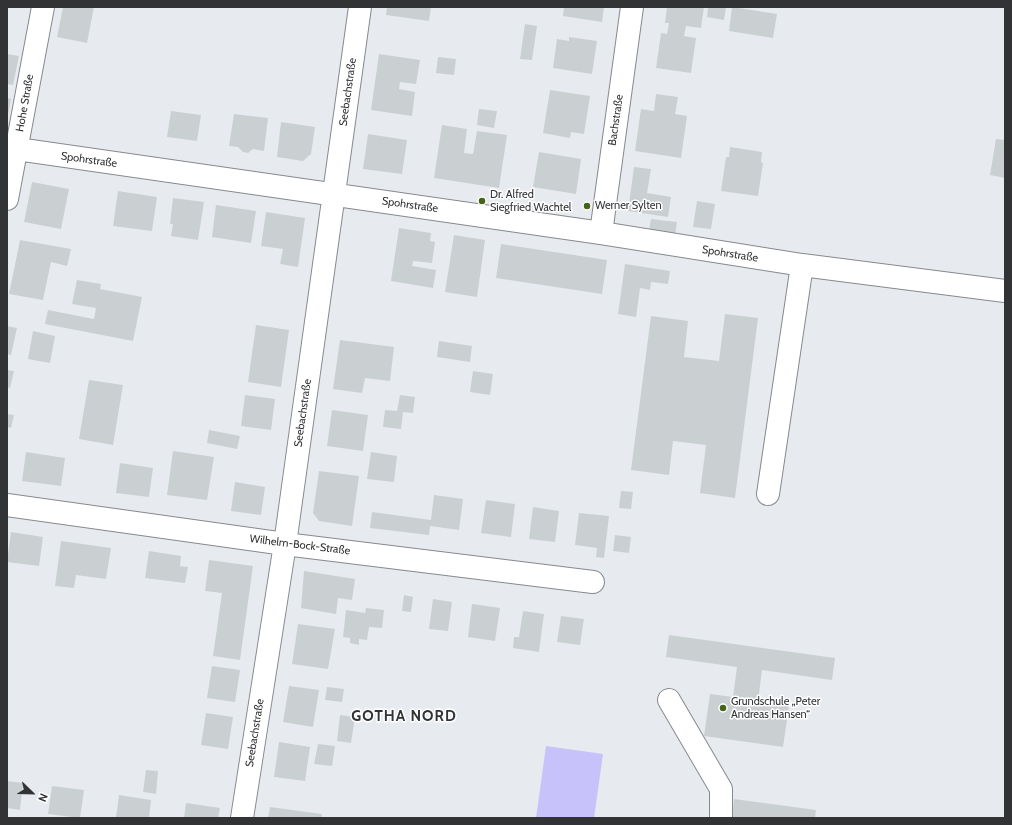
<!DOCTYPE html>
<html>
<head>
<meta charset="utf-8">
<style>
	body { margin:0 }
	#map { position:relative; width:1012px; height:825px; overflow:hidden; background:#e7ebef; font-family:Cabin,sans-serif }
	canvas { display:block }
	.frame { position:absolute; inset:0; border:8px solid #323335; pointer-events:none }
	.north { position:absolute; left:12px; top:773px; width:40px; height:40px; -webkit-text-stroke:3px #fff; paint-order:stroke; rotate:113deg; font-size:11px; font-weight:700; line-height:16px; text-align:center; color:#323335 }
	.north::after { content:''; display:block; margin:auto; width:14px; height:18px; background:#323335; clip-path:polygon(50% 0,100% 100%,50% 72%,0 100%) }
</style>
</head>
<body>
<div id="map">
<canvas width="1012" height="825"></canvas>
<div class="frame"></div>
<div class="north">N</div>
</div>
<script>
const ctx = document.querySelector('canvas').getContext('2d');
ctx.lineJoin = 'round';
function fill(path, color) { ctx.fillStyle = color; ctx.fill(path, 'evenodd'); }
const poly = rows => new Path2D(rows.map(r => 'M' + r).join(''));
function strokePath(path, color, width, dash) { ctx.strokeStyle = color; ctx.lineWidth = width; ctx.lineCap = dash ? 'butt' : 'round'; ctx.setLineDash(dash || []); ctx.stroke(path); }
function label(font, color, halo, rows, align = 'center') {
  ctx.font = font + ' Cabin,sans-serif'; ctx.lineWidth = 3; ctx.setLineDash([]); ctx.textBaseline = 'middle'; ctx.strokeStyle = halo; ctx.fillStyle = color; for (const [text, x, y, turn = 0] of rows) {
    ctx.save(); ctx.translate(x, y); ctx.rotate((+turn || 0) * Math.PI / 180); ctx.textAlign = isNaN(turn) ? turn : align; if (halo) ctx.strokeText(text, 0, 0); ctx.fillText(text, 0, 0); ctx.restore();
  }
}
fill(poly([
	[546,746,603,754,594,818,536,818]
]), '#c7c2fa');
fill(poly([
	[63,7,94,7,87,43,57,37],
	[387,7,431,7,429,21,386,15],
	[564,7,604,7,602,22,563,16],
	[667,7,704,7,701,28,686,26,684,36,696,38,691,73,656,68,661,33,667,34,669,23,665,23],
	[708,7,726,7,724,20,707,17],
	[732,7,777,14,773,38,729,31],
	[525,24,537,26,532,60,520,59],
	[569,37,597,41,592,74,553,68,557,39,569,41],
	[7,54,19,56,13,85,7,84],
	[379,54,420,60,416,84,400,82,399,89,415,92,412,116,371,110],
	[438,57,456,59,454,75,436,73],
	[550,90,590,96,584,134,571,132,570,138,543,133],
	[656,94,678,97,675,114,687,116,681,158,635,151,641,109,654,111],
	[7,98,11,99,8,115,7,115],
	[479,109,497,111,494,128,477,125],
	[171,111,201,115,197,141,167,137],
	[234,114,268,118,264,151,253,149,248,153,243,152,238,147,229,146],
	[281,122,315,127,311,154,303,161,277,157],
	[442,125,467,129,464,153,473,154,477,131,507,135,499,188,434,178],
	[368,134,407,140,402,174,363,169],
	[996,139,1005,140,1005,178,990,175],
	[730,147,762,152,761,162,763,163,758,196,721,191,726,157,729,157],
	[539,152,581,159,576,194,533,187],
	[634,167,651,169,647,193,671,197,668,217,628,211],
	[32,182,69,189,61,229,24,222],
	[118,191,157,197,152,231,113,226],
	[173,198,204,202,198,240,171,236,173,224,170,224],
	[697,201,715,204,711,229,693,227],
	[216,205,256,211,251,243,212,237],
	[266,212,305,218,298,267,280,264,283,249,261,246],
	[651,219,677,222,675,235,649,231],
	[399,228,431,233,430,241,435,242,432,263,413,261,412,266,436,270,433,288,391,281],
	[454,235,485,240,477,297,445,292],
	[20,240,71,249,67,266,51,262,43,300,9,294],
	[501,244,607,260,602,294,496,278],
	[625,264,670,271,668,284,651,282,650,290,640,288,636,317,618,314],
	[77,280,101,284,100,289,142,297,133,341,45,324,48,310,94,319,96,308,72,304],
	[725,314,758,318,735,498,700,493,706,445,673,441,669,475,631,470,651,316,688,321,684,357,719,361],
	[256,325,289,330,281,387,248,382],
	[7,326,17,328,11,355,7,354],
	[33,331,55,336,50,363,28,359],
	[340,340,394,347,390,381,365,378,362,393,333,389],
	[439,341,472,346,470,362,437,357],
	[7,370,14,371,10,388,7,387],
	[473,371,493,374,490,395,470,392],
	[89,380,123,385,113,445,79,439],
	[245,395,275,399,271,430,241,426],
	[400,395,415,397,413,413,403,412,401,429,383,427,385,410,397,411],
	[332,410,368,415,363,451,327,446],
	[7,414,14,415,11,428,7,427],
	[209,430,240,436,237,449,207,443],
	[173,451,214,457,207,500,167,495],
	[26,452,65,458,61,486,22,481],
	[371,452,397,456,394,482,367,479],
	[120,463,153,468,149,497,116,493],
	[319,471,359,476,352,526,319,521,313,513],
	[235,482,265,487,261,515,231,511],
	[621,491,633,492,631,509,619,508],
	[434,495,463,499,459,530,430,526,429,535,370,528,372,512,431,520],
	[486,500,515,504,511,537,481,533],
	[533,507,559,511,555,542,529,539],
	[579,513,609,516,604,558,596,557,597,548,575,545],
	[11,532,43,537,39,566,7,562],
	[615,535,631,537,629,553,613,551],
	[61,541,111,548,106,579,76,575,74,588,55,586],
	[149,551,181,556,180,566,188,567,185,583,145,578],
	[209,560,253,566,240,660,213,656,222,593,205,591],
	[304,571,355,579,352,600,338,598,336,614,301,608],
	[404,595,413,597,411,612,402,611],
	[433,599,452,602,448,631,429,629],
	[472,604,500,608,495,641,468,637],
	[366,608,384,610,382,628,369,627,367,640,359,639,359,645,350,643,350,638,343,637,346,610,365,613],
	[523,611,544,614,539,652,513,648,514,637,519,637],
	[561,616,584,619,580,645,557,642],
	[298,624,335,629,328,669,292,664],
	[669,635,835,658,832,680,762,670,758,701,789,706,783,747,704,736,710,694,733,697,737,667,666,657],
	[212,666,240,670,235,702,207,698],
	[289,686,319,690,313,727,283,722],
	[327,687,344,689,342,702,325,700],
	[206,713,233,717,228,749,201,745],
	[340,715,355,717,351,743,337,741],
	[279,742,310,747,305,781,274,777],
	[318,744,335,746,332,766,314,764],
	[146,770,158,771,156,794,143,792],
	[7,781,23,783,20,810,7,808],
	[52,786,84,790,80,818,48,814],
	[119,795,151,800,149,818,116,818],
	[734,799,816,810,815,818,732,818],
	[186,803,220,808,218,818,184,818],
	[270,807,322,814,321,818,268,818]
]), '#cad0d2');
const minor = poly([
	[17,149,601,233,802,265,1005,291],
	[7,199,43,7],
	[601,233,632,7],
	[768,494,802,265],
	[7,505,285,544,593,582],
	[669,700,721,789,721,818],
	[242,818,285,544,360,7]
]);
strokePath(minor, '#868a8e', 24);
strokePath(minor, '#fff', 22);
for (const [x, y, r, color] of [
	[482,201,4,"#44641a"],
	[587,206,4,"#44641a"],
	[723,708,4,"#44641a"]
]) { const dot = new Path2D(); dot.arc(x, y, r, 0, 2 * Math.PI); ctx.fillStyle = color; ctx.fill(dot); strokePath(dot, '#fff', 1.5); }
label('11px', '#323335', '#fff', [
	["Seebachstraße",348,92,-82],
	["Hohe Straße",25,103,-80],
	["Bachstraße",616,120,-82],
	["Spohrstraße",89,160,8],
	["Spohrstraße",410,205,8],
	["Spohrstraße",730,254,9],
	["Seebachstraße",303,413,-82],
	["Wilhelm-Bock-Straße",300,545,7],
	["Seebachstraße",255,733,-81]
]);
label('11px', '#323335', '#fff', [
	["Dr. Alfred",490,195],
	["Siegfried Wachtel",490,208],
	["Werner Sylten",595,206],
	["Grundschule „Peter",731,702],
	["Andreas Hansen“",731,715]
], 'left');
ctx.letterSpacing = '1px';
label('bold 15px', '#323335', '#fff', [
	["GOTHA NORD",404,717]
]);
ctx.letterSpacing = '0px';
</script>
</body>
</html>
